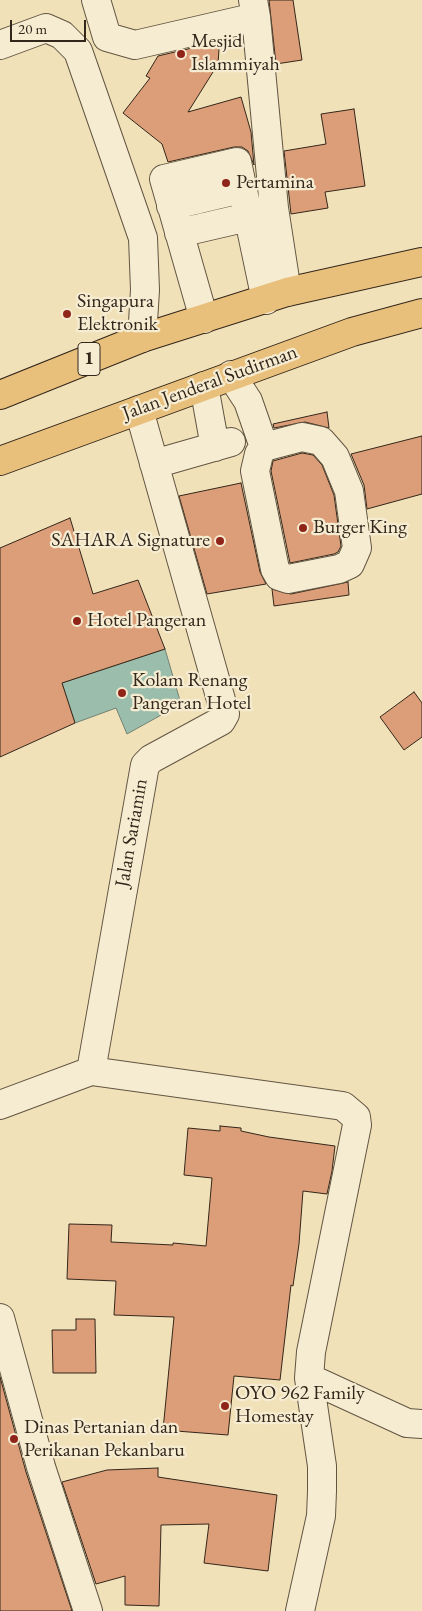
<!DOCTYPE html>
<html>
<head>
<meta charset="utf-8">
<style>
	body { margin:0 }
	#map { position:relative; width:422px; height:1611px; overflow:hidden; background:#f1e1b9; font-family:"EB Garamond",serif }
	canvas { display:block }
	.scale { position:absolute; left:10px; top:20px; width:76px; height:22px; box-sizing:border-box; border:2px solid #33261a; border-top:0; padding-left:6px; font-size:15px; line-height:18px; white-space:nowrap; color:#33261a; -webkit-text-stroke:4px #f6ecd2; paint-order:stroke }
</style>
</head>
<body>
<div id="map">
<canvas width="422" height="1611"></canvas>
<div class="scale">20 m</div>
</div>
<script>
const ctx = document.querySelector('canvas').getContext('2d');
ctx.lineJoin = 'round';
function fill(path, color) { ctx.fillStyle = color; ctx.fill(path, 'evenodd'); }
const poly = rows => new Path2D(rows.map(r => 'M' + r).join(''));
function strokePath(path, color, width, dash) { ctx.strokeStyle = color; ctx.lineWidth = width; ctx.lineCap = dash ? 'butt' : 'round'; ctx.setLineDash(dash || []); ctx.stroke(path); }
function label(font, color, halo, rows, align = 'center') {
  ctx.font = font + ' "EB Garamond",serif'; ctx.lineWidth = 4.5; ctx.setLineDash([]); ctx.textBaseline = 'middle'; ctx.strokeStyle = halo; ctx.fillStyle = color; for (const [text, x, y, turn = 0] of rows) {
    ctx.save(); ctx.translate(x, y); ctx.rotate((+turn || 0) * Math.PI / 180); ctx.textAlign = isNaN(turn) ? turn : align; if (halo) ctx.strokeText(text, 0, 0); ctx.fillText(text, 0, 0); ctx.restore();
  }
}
const water = poly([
	[165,649,181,704,127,734,116,708,75,723,62,683,165,649]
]);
fill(water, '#9bbeac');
strokePath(water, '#718172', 1);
const building = poly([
	[269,0,293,0,302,60,276,64,269,0],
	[213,43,219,49,218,64,188,112,241,97,251,132,254,165,248,151,242,147,234,147,168,162,162,144,123,113,150,78,146,76,158,56,213,43],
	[354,109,365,186,325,192,328,208,291,214,284,151,326,144,321,114,354,109],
	[327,412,329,428,305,422,274,428,273,424,327,412],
	[422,436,422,494,367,509,364,485,351,454,422,436],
	[302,453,313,455,322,465,334,495,341,546,338,552,334,554,290,563,271,471,273,461,302,453],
	[241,483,260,572,266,584,207,594,179,496,241,483],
	[70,518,93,594,138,580,165,649,62,683,75,723,0,757,0,548,70,518],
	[348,582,349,595,274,606,272,589,291,594,348,582],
	[414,692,422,703,422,737,404,750,380,717,414,692],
	[220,1126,241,1128,241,1131,269,1137,335,1146,332,1171,327,1194,303,1191,299,1244,293,1286,291,1285,280,1380,234,1376,228,1435,163,1430,174,1317,114,1315,116,1281,67,1279,69,1224,112,1225,111,1242,173,1245,173,1243,206,1246,212,1178,184,1175,188,1128,220,1131,220,1126],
	[76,1319,95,1319,96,1373,53,1373,52,1330,76,1330,76,1319],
	[0,1377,26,1472,72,1611,0,1611,0,1377],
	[158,1468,158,1477,277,1495,268,1571,204,1563,209,1524,161,1525,159,1606,125,1605,125,1576,96,1584,62,1482,107,1470,158,1468]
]);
fill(building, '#dc9e78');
strokePath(building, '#33261a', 1);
const minor = poly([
	[96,0,107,37,135,45,256,17,253,0],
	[256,17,274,208,287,292],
	[0,45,46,28,62,35,78,51,143,238,145,290,142,338],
	[171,206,242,189],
	[179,233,248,217],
	[204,319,164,179,237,162,266,300],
	[231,375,248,401,264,447],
	[204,386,215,447],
	[302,437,321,441,335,457,349,491,357,548,350,564,339,569,288,579,279,576,275,569,255,471,259,454,264,447,302,437],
	[154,464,231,442],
	[91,1071,145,765,151,759,221,721,225,714,139,410],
	[0,1105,91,1071,343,1106,356,1117,357,1125,311,1352,309,1378,322,1466,322,1491,321,1516,300,1611],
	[0,1318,41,1467,88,1611],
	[309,1378,407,1423,422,1424]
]);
const major = poly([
	[0,395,142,338,287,292,422,262],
	[0,461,352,332,422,313]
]);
strokePath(minor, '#625542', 30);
strokePath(major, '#33261a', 30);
strokePath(minor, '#f6ecd2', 28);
strokePath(major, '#e8c07c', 28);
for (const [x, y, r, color] of [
	[181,54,5,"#8f2418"],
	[226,183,5,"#8f2418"],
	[67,314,5,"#8f2418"],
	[303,528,5,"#8f2418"],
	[220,541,5,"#8f2418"],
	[77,621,5,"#8f2418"],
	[122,693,5,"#8f2418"],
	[225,1406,5,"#8f2418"],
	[14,1439,5,"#8f2418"]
]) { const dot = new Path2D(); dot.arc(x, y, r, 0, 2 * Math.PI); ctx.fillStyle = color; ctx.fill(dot); strokePath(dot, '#f6ecd2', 2); }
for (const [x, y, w] of [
	[89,359,22]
]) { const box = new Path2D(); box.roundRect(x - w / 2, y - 16.5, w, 33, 4); ctx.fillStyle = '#f6ecd2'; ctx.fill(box); strokePath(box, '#33261a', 1); }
label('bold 19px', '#33261a', null, [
	["1",89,359]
]);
label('20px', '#33261a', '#f6ecd2', [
	["Mesjid",191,42],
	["Islammiyah",191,65],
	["Pertamina",236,183],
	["Singapura",77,302],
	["Elektronik",77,325],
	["Burger King",313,528],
	["SAHARA Signature",210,541,"right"],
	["Hotel Pangeran",87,621],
	["Kolam Renang",132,681],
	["Pangeran Hotel",132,704],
	["OYO 962 Family",235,1394],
	["Homestay",235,1417],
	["Dinas Pertanian dan",24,1428],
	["Perikanan Pekanbaru",24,1451]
], 'left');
label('20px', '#33261a', '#f6ecd2', [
	["Jalan Jenderal Sudirman",210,383,-20],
	["Jalan Sariamin",132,833,-80]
]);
</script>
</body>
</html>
